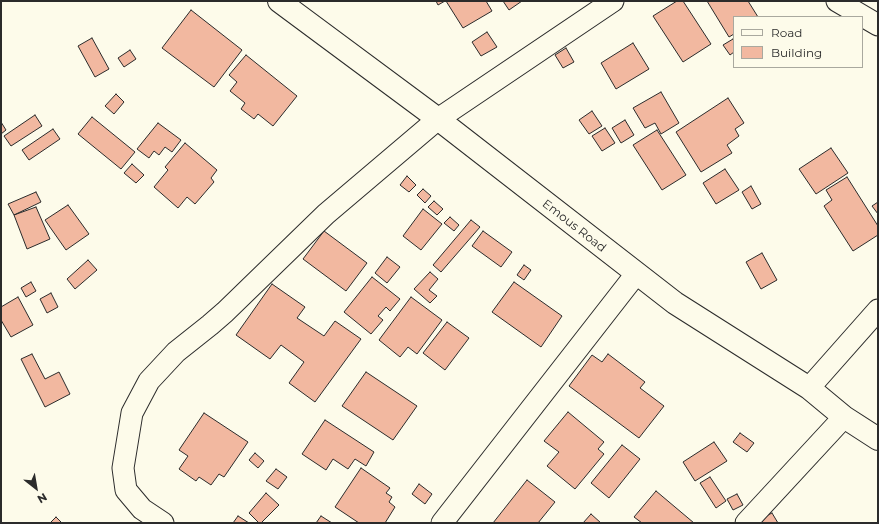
<!DOCTYPE html>
<html>
<head>
<meta charset="utf-8">
<style>
	body { margin:0 }
	#map { position:relative; width:879px; height:524px; overflow:hidden; background:#fdfbea; font-family:Montserrat,sans-serif }
	canvas { display:block }
	.frame { position:absolute; inset:0; border:2px solid #2b2b2b; pointer-events:none }
	.legend { position:absolute; left:733px; top:16px; width:130px; height:52px; box-sizing:border-box; background:#fdfbea; border:1px solid #a9a89e; margin:0; padding:5px 7px; list-style:none; font-size:12px; color:#2b2b2b }
	.legend li { display:flex; align-items:center; gap:8px; height:20px }
	.legend b { width:20px; border:1px solid #a9a89e }
	.north { position:absolute; left:16px; top:468px; width:40px; height:40px; -webkit-text-stroke:3px #fdfbea; paint-order:stroke; rotate:149deg; font-size:11px; font-weight:700; line-height:16px; text-align:center; color:#2b2b2b }
	.north::after { content:''; display:block; margin:auto; width:14px; height:18px; background:#2b2b2b; clip-path:polygon(50% 0,100% 100%,50% 72%,0 100%) }
</style>
</head>
<body>
<div id="map">
<canvas width="879" height="524"></canvas>
<div class="frame"></div>
<ul class="legend">
<li><b style="height:5px;background:#fdfbea"></b>Road</li>
<li><b style="height:11px;background:#f2b8a0"></b>Building</li>
</ul>
<div class="north">N</div>
</div>
<script>
const ctx = document.querySelector('canvas').getContext('2d');
ctx.lineJoin = 'round';
function fill(path, color) { ctx.fillStyle = color; ctx.fill(path, 'evenodd'); }
const poly = rows => new Path2D(rows.map(r => 'M' + r).join(''));
function strokePath(path, color, width, dash) { ctx.strokeStyle = color; ctx.lineWidth = width; ctx.lineCap = dash ? 'butt' : 'round'; ctx.setLineDash(dash || []); ctx.stroke(path); }
function label(font, color, halo, rows, align = 'center') {
  ctx.font = font + ' Montserrat,sans-serif'; ctx.lineWidth = 3; ctx.setLineDash([]); ctx.textBaseline = 'middle'; ctx.strokeStyle = halo; ctx.fillStyle = color; for (const [text, x, y, turn = 0] of rows) {
    ctx.save(); ctx.translate(x, y); ctx.rotate((+turn || 0) * Math.PI / 180); ctx.textAlign = isNaN(turn) ? turn : align; if (halo) ctx.strokeText(text, 0, 0); ctx.fillText(text, 0, 0); ctx.restore();
  }
}
const building = poly([
	[436,1,445,1,438,5,436,1],
	[446,1,486,1,492,11,463,28,446,1],
	[503,1,522,1,509,10,503,1],
	[677,1,683,1,711,44,683,62,653,16,677,1],
	[707,1,748,1,758,17,734,17,734,34,729,37,707,1],
	[191,10,242,50,214,87,162,48,191,10],
	[487,32,497,47,481,56,472,42,487,32],
	[92,38,109,69,95,77,78,46,92,38],
	[733,39,734,41,734,52,730,55,723,45,733,39],
	[633,43,649,69,616,89,601,63,633,43],
	[566,48,574,62,563,68,555,55,566,48],
	[130,50,136,59,124,67,118,58,130,50],
	[246,55,297,96,273,126,258,114,254,119,241,109,245,103,230,91,237,82,229,75,246,55],
	[661,92,679,123,661,134,655,123,645,128,633,108,661,92],
	[116,94,124,102,114,114,105,106,116,94],
	[728,98,744,123,735,129,739,136,727,145,732,153,701,172,676,132,728,98],
	[592,111,602,126,589,134,579,120,592,111],
	[35,115,42,126,11,146,4,136,35,115],
	[92,117,135,152,121,169,78,134,92,117],
	[625,120,634,135,621,143,612,128,625,120],
	[1,122,6,130,1,134,1,122],
	[158,123,181,140,172,152,165,147,159,155,154,151,149,158,137,149,158,123],
	[605,128,615,143,602,151,592,136,605,128],
	[53,129,60,139,29,160,22,150,53,129],
	[657,130,686,175,662,190,633,145,657,130],
	[185,143,217,170,211,178,214,182,195,204,187,197,178,208,154,187,168,170,165,167,185,143],
	[831,148,848,173,816,194,799,169,831,148],
	[132,164,144,175,136,183,124,173,132,164],
	[725,169,739,190,716,204,703,183,725,169],
	[407,176,416,185,409,192,400,185,407,176],
	[847,177,878,226,878,235,853,251,824,206,832,200,826,190,847,177],
	[751,186,761,204,752,209,742,192,751,186],
	[423,189,431,196,425,203,417,195,423,189],
	[36,192,41,202,14,215,8,204,36,192],
	[434,201,443,209,437,215,428,207,434,201],
	[878,202,878,214,872,206,878,202],
	[68,205,89,234,66,250,45,220,68,205],
	[36,207,50,239,27,249,14,215,36,207],
	[423,209,442,224,421,250,403,236,423,209],
	[450,217,459,225,454,231,444,223,450,217],
	[471,220,480,227,441,272,433,265,471,220],
	[324,231,367,263,346,291,303,259,324,231],
	[483,231,512,252,501,267,472,246,483,231],
	[762,253,777,280,761,289,746,262,762,253],
	[387,257,400,267,387,283,375,273,387,257],
	[88,260,97,270,75,289,67,279,88,260],
	[524,265,531,270,524,280,517,275,524,265],
	[430,272,438,279,429,290,437,296,430,303,414,289,430,272],
	[372,277,400,299,390,311,386,307,378,316,383,320,371,334,344,312,372,277],
	[31,282,36,291,26,297,21,288,31,282],
	[514,282,562,316,541,347,492,312,514,282],
	[272,284,305,307,297,318,324,336,335,321,361,339,315,402,289,383,304,362,281,345,270,359,236,335,272,284],
	[51,293,58,307,47,313,40,299,51,293],
	[18,297,33,325,11,337,1,320,1,307,18,297],
	[411,297,442,320,417,354,408,347,400,357,379,340,411,297],
	[447,322,469,338,445,370,423,353,447,322],
	[32,354,45,379,59,372,70,394,45,407,21,359,32,354],
	[608,354,645,382,640,388,664,406,639,438,569,386,592,355,602,362,608,354],
	[366,372,417,406,393,440,342,406,366,372],
	[568,412,604,442,598,449,604,454,575,489,547,466,559,452,544,441,568,412],
	[204,413,248,442,224,477,219,474,211,485,199,477,196,481,179,469,188,456,179,450,204,413],
	[325,420,374,452,366,466,355,459,348,469,333,459,326,470,302,454,325,420],
	[740,433,754,443,747,452,733,442,740,433],
	[714,442,727,461,695,481,683,462,714,442],
	[622,445,640,459,609,498,591,483,622,445],
	[255,453,264,461,258,468,249,460,255,453],
	[361,468,390,488,386,493,392,497,389,502,395,507,385,523,359,523,335,507,361,468],
	[276,469,287,477,278,489,266,481,276,469],
	[710,477,726,501,716,508,700,483,710,477],
	[527,480,555,502,538,523,493,523,527,480],
	[419,484,432,494,425,504,412,494,419,484],
	[656,491,694,523,642,523,634,517,656,491],
	[266,493,279,505,261,523,259,523,249,513,266,493],
	[737,494,743,505,733,510,727,499,737,494],
	[772,513,778,523,752,523,772,513],
	[591,514,601,523,583,523,591,514],
	[238,516,249,523,233,523,238,516],
	[321,516,332,523,316,523,321,516],
	[56,517,62,523,50,523,56,517]
]);
fill(building, '#f2b8a0');
strokePath(building, '#2b2b2b', 1);
const minor = poly([
	[837,1,878,25],
	[809,388,878,310],
	[163,523,142,509,126,490,123,468,132,413,149,381,176,352,210,325,225,312,326,214,438,119,613,1],
	[442,523,636,274],
	[746,523,844,417]
]);
const tertiary = poly([
	[279,1,438,119,675,303,809,388,844,417,878,439]
]);
strokePath(minor, '#2b2b2b', 23);
strokePath(tertiary, '#2b2b2b', 24);
strokePath(minor, '#fdfbea', 21);
strokePath(tertiary, '#fdfbea', 22);
label('12px', '#2b2b2b', '#fdfbea', [
	["Emous Road",574,226,38]
]);
</script>
</body>
</html>
